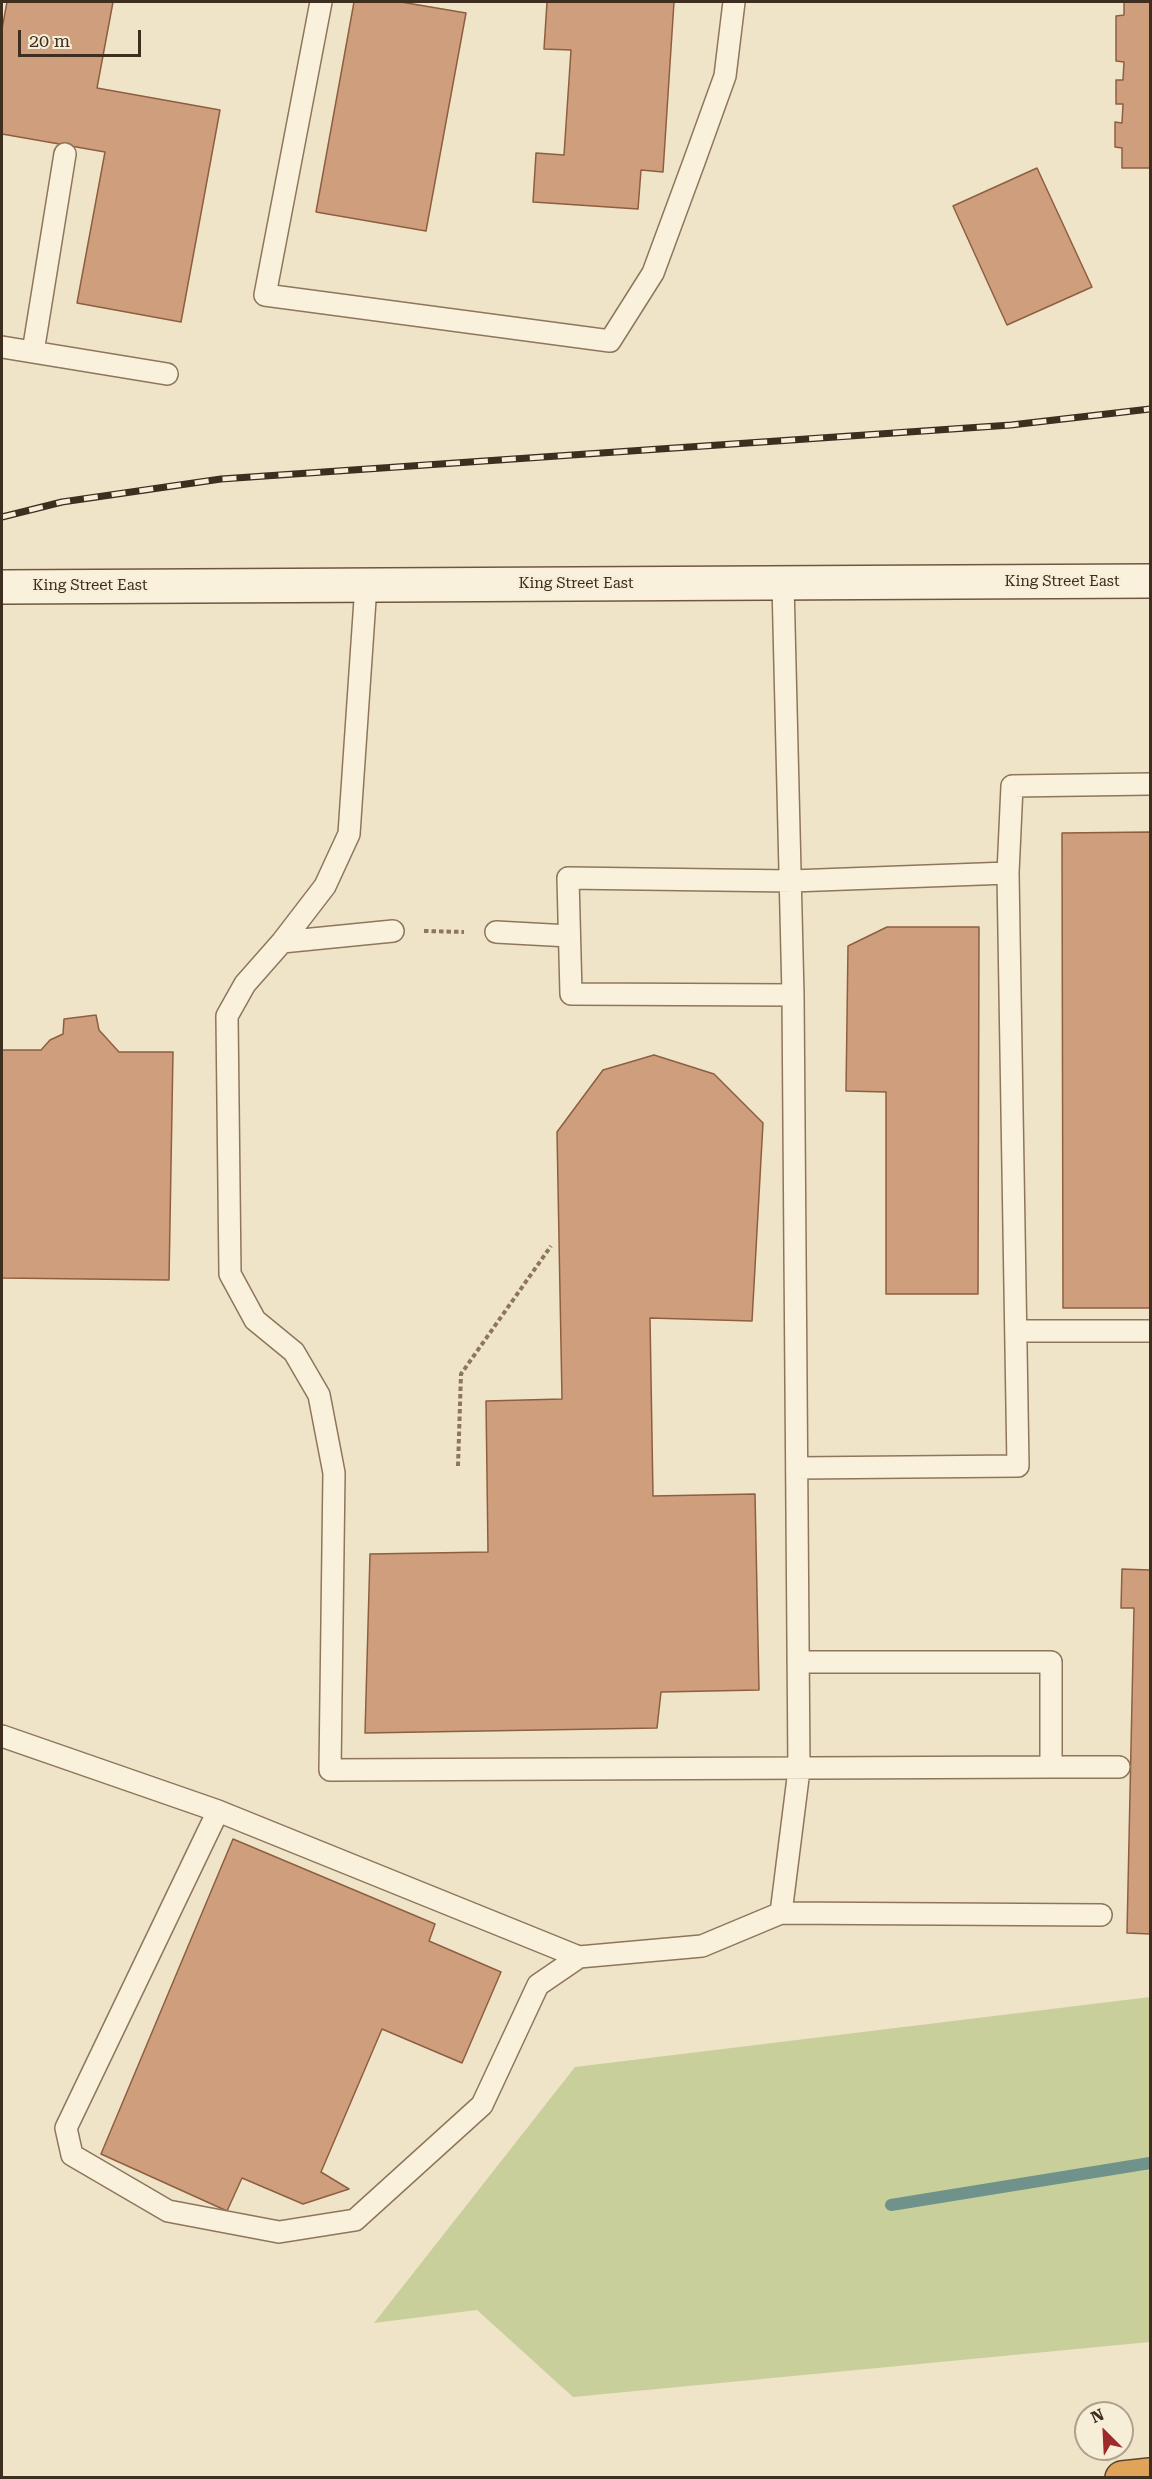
<!DOCTYPE html>
<html>
<head>
<meta charset="utf-8">
<style>
	body { margin:0 }
	#map { position:relative; width:1152px; height:2479px; overflow:hidden; background:#f0e4c8; font-family:"Roboto Serif",serif }
	canvas { display:block }
	.frame { position:absolute; inset:0; border:3px solid #3d2e20; pointer-events:none }
	.north { position:absolute; left:1074px; top:2401px; width:60px; height:60px; box-sizing:border-box; background:#f7eed8; border:2px solid #ada18e; border-radius:50%; rotate:336deg; font-size:16px; font-weight:700; line-height:24px; text-align:center; color:#3d2e20 }
	.north::after { content:''; display:block; margin:auto; width:21px; height:27px; background:#9e2a2b; clip-path:polygon(50% 0,100% 100%,50% 72%,0 100%) }
	.scale { position:absolute; left:18px; top:30px; width:123px; height:27px; box-sizing:border-box; border:3px solid #3d2e20; border-top:0; padding-left:8px; font-size:18px; line-height:21px; white-space:nowrap; color:#3d2e20; -webkit-text-stroke:4px #f7eed8; paint-order:stroke }
</style>
</head>
<body>
<div id="map">
<canvas width="1152" height="2479"></canvas>
<div class="frame"></div>
<div class="north">N</div>
<div class="scale">20 m</div>
</div>
<script>
const ctx = document.querySelector('canvas').getContext('2d');
ctx.lineJoin = 'round';
function fill(path, color) { ctx.fillStyle = color; ctx.fill(path, 'evenodd'); }
const poly = rows => new Path2D(rows.map(r => 'M' + r).join(''));
function strokePath(path, color, width, dash) { ctx.strokeStyle = color; ctx.lineWidth = width; ctx.lineCap = dash ? 'butt' : 'round'; ctx.setLineDash(dash || []); ctx.stroke(path); }
function label(font, color, halo, rows, align = 'center') {
  ctx.font = font + ' "Roboto Serif",serif'; ctx.lineWidth = 4.5; ctx.setLineDash([]); ctx.textBaseline = 'middle'; ctx.strokeStyle = halo; ctx.fillStyle = color; for (const [text, x, y, turn = 0] of rows) {
    ctx.save(); ctx.translate(x, y); ctx.rotate((+turn || 0) * Math.PI / 180); ctx.textAlign = isNaN(turn) ? turn : align; if (halo) ctx.strokeText(text, 0, 0); ctx.fillText(text, 0, 0); ctx.restore();
  }
}
fill(poly([
	[1150,1997,1150,2342,573,2397,477,2310,374,2323,575,2067]
]), '#c9cf9b');
strokePath(poly([
	[891,2205,1150,2163]
]), '#6f938a', 12);
const building = poly([
	[7,2,113,2,97,88,220,110,181,322,77,303,105,152,2,134,2,29,7,2],
	[354,2,401,2,466,13,426,231,316,212,354,2],
	[547,2,674,2,663,172,641,170,638,209,533,202,536,153,564,155,571,50,544,49,547,2],
	[1124,2,1150,2,1150,168,1122,168,1122,148,1115,147,1115,122,1122,123,1123,104,1116,104,1116,80,1123,80,1124,62,1116,61,1116,16,1124,15,1124,2],
	[1037,168,1092,287,1007,325,953,206,1037,168],
	[1150,832,1150,1308,1063,1308,1062,833,1150,832],
	[887,927,979,927,978,1294,886,1294,886,1092,846,1091,848,946,887,927],
	[96,1015,99,1030,119,1052,173,1052,169,1280,2,1278,2,1050,41,1050,50,1040,63,1034,64,1019,96,1015],
	[654,1055,714,1074,763,1123,752,1321,650,1318,653,1496,755,1494,759,1690,661,1692,657,1728,365,1733,370,1554,488,1552,486,1401,562,1399,557,1132,603,1070,654,1055],
	[1122,1569,1150,1570,1150,1934,1127,1933,1134,1608,1121,1608,1122,1569],
	[233,1839,435,1924,429,1941,501,1972,462,2063,382,2029,321,2172,349,2189,303,2204,242,2178,227,2211,101,2154,233,1839]
]);
fill(building, '#cf9f7d');
strokePath(building, '#8d5f41', 1.5);
const service = poly([
	[321,2,265,295,610,341,653,273,694,162,725,76,734,2],
	[2,347,167,374],
	[33,352,65,154],
	[366,585,349,834,325,886,282,942,245,984,227,1016,230,1274,255,1320,294,1352,319,1395,334,1473,330,1770,1051,1767,1051,1662,798,1662],
	[496,932,569,936],
	[282,942,393,931],
	[793,995,571,994,568,878,792,881,1008,873],
	[1016,1331,1150,1331],
	[797,1468,1018,1466,1008,873,1012,786,1150,784],
	[2,1736,218,1811,66,2128,72,2155,168,2211,279,2232,355,2220,482,2105,538,1985,579,1957],
	[1051,1767,1119,1767],
	[218,1811,579,1957,702,1946,781,1913,799,1770,793,995,783,584],
	[781,1913,1101,1915]
]);
const secondary = poly([
	[2,587,1150,581]
]);
const motorway = poly([
	[1122,2478,1150,2475]
]);
strokePath(service, '#8d765c', 24);
strokePath(secondary, '#6f573f', 36);
strokePath(motorway, '#5b4430', 36);
strokePath(poly([
	[424,931,464,932],
	[458,1466,461,1374,551,1246]
]), '#8d765c', 4, [4.5, 3]);
strokePath(service, '#faf1dc', 21);
strokePath(secondary, '#faf1dc', 33);
strokePath(motorway, '#e0a458', 33);
const rail = poly([
	[2,517,62,502,221,479,1011,425,1150,409]
]);
strokePath(rail, '#3d2e20', 7);
strokePath(rail, '#f7eed8', 4.5, [14]);
label('15px', '#3d2e20', '#f7eed8', [
	["King Street East",1062,582],
	["King Street East",576,584],
	["King Street East",90,586]
]);
</script>
</body>
</html>
